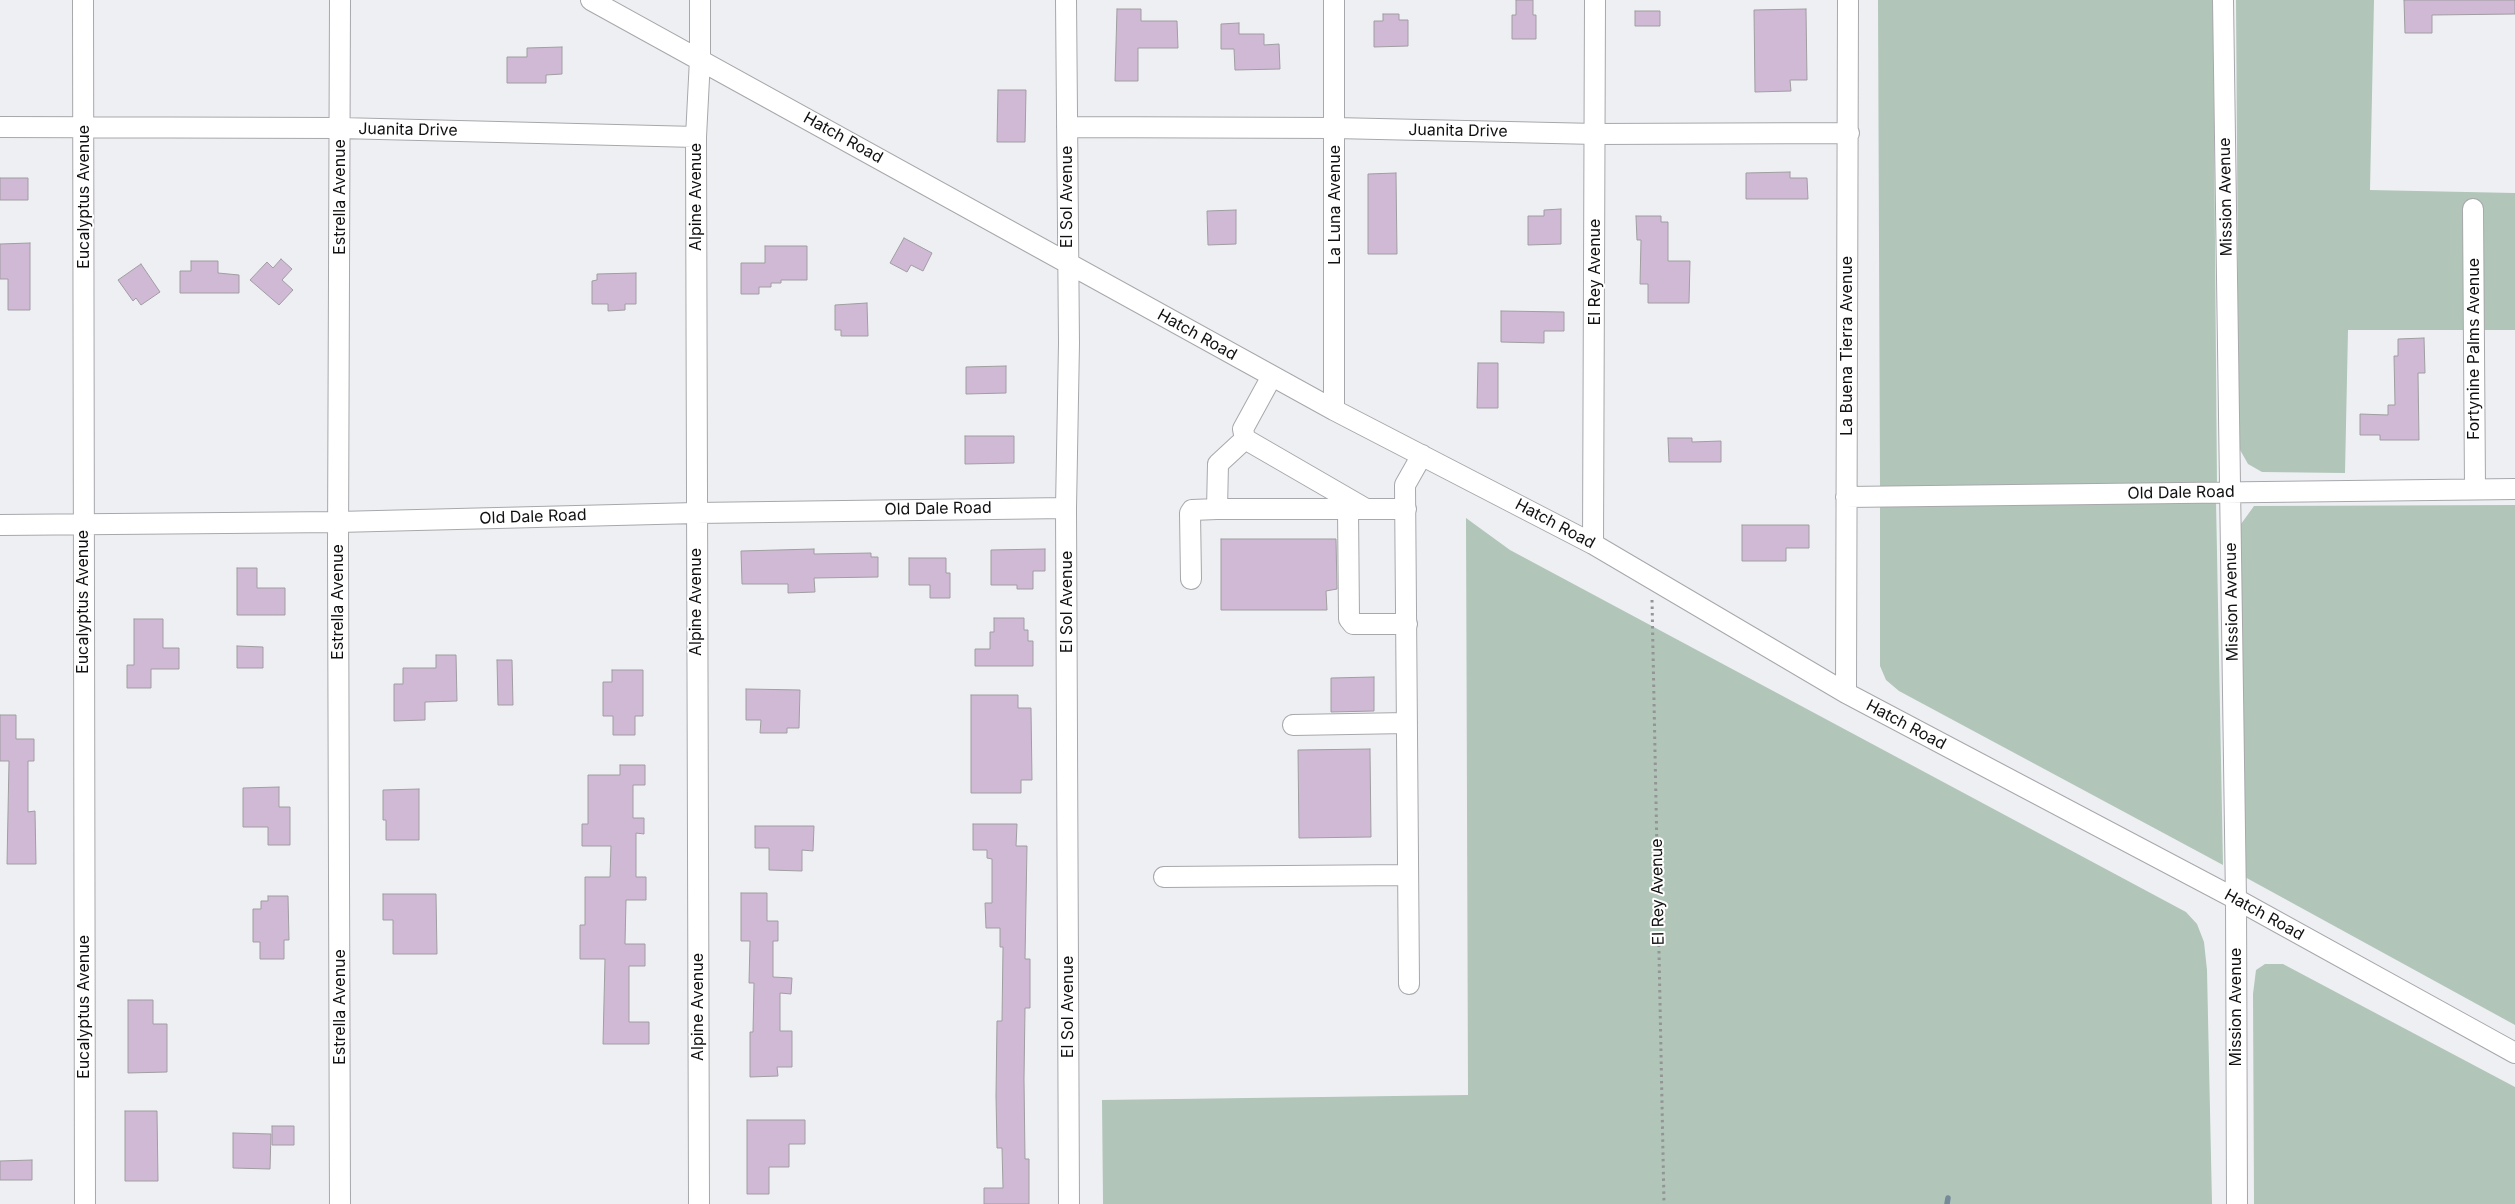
<!DOCTYPE html>
<html>
<head>
<meta charset="utf-8">
<style>
	body { margin:0 }
	canvas { display:block; background:#eeeff3 }
</style>
</head>
<body>
<canvas width="2515" height="1204"></canvas>
<script>
const ctx = document.querySelector('canvas').getContext('2d');
ctx.lineJoin = 'round';
function fill(path, color) { ctx.fillStyle = color; ctx.fill(path, 'evenodd'); }
const poly = rows => new Path2D(rows.map(r => 'M' + r).join(''));
function strokePath(path, color, width, dash) { ctx.strokeStyle = color; ctx.lineWidth = width; ctx.lineCap = dash ? 'butt' : 'round'; ctx.setLineDash(dash || []); ctx.stroke(path); }
function label(font, color, halo, rows, align = 'center') {
  ctx.font = font + ' Inter,sans-serif'; ctx.lineWidth = 4; ctx.setLineDash([]); ctx.textBaseline = 'middle'; ctx.strokeStyle = halo; ctx.fillStyle = color; for (const [text, x, y, turn = 0] of rows) {
    ctx.save(); ctx.translate(x, y); ctx.rotate((+turn || 0) * Math.PI / 180); ctx.textAlign = isNaN(turn) ? turn : align; if (halo) ctx.strokeText(text, 0, 0); ctx.fillText(text, 0, 0); ctx.restore();
  }
}
fill(poly([
	[1878,0,2213,0,2217,486,1880,490],
	[2236,0,2374,0,2370,190,2515,193,2515,330,2348,330,2345,473,2262,472,2248,464,2239,448],
	[2216,500,2223,865,1899,691,1886,680,1880,666,1880,503],
	[2515,505,2515,1025,2243,876,2241,524,2254,506],
	[1466,518,1510,550,2186,912,2197,924,2204,942,2207,970,2212,1204,1103,1204,1102,1100,1468,1095],
	[2265,964,2283,964,2515,1087,2515,1204,2254,1204,2253,994,2256,970]
]), '#b1c6b9');
strokePath(poly([
	[1947,1204,1948,1198]
]), '#768b9a', 5.5);
const building = poly([
	[1516,0,1533,0,1533,15,1536,15,1536,39,1512,39,1512,15,1516,15,1516,0],
	[2404,0,2515,0,2515,14,2432,15,2432,33,2405,33,2404,0],
	[1117,9,1141,9,1141,21,1177,21,1178,48,1138,48,1138,81,1115,81,1117,9],
	[1806,9,1807,80,1790,80,1791,91,1755,92,1754,10,1806,9],
	[1635,11,1660,11,1660,26,1635,26,1635,11],
	[1383,14,1399,14,1399,20,1408,20,1408,46,1374,47,1374,21,1383,21,1383,14],
	[1239,23,1239,34,1264,34,1264,45,1279,44,1280,69,1235,70,1234,49,1221,49,1221,24,1239,23],
	[562,47,562,74,546,75,546,83,507,83,507,57,527,57,527,48,562,47],
	[998,90,1026,90,1025,142,997,142,998,90],
	[1790,172,1790,178,1807,178,1808,199,1746,199,1746,173,1790,172],
	[1396,173,1397,254,1368,254,1368,174,1396,173],
	[0,178,28,178,28,200,0,200,0,178],
	[1561,209,1561,244,1528,245,1528,216,1544,216,1544,210,1561,209],
	[1236,210,1236,244,1208,245,1207,211,1236,210],
	[1636,216,1661,216,1661,222,1668,222,1668,261,1690,261,1689,303,1648,303,1648,284,1640,284,1641,240,1637,240,1636,216],
	[904,238,932,253,923,271,911,265,907,272,890,263,904,238],
	[30,243,30,310,8,310,8,279,0,279,0,244,30,243],
	[765,246,807,246,807,280,781,280,781,283,771,283,771,287,759,287,759,294,741,294,741,263,765,263,765,246],
	[281,259,292,269,282,280,293,290,279,305,250,280,267,262,273,268,281,259],
	[191,261,218,261,218,273,239,275,239,293,180,293,180,271,191,271,191,261],
	[141,264,160,292,141,305,136,298,133,301,118,280,141,264],
	[636,273,636,304,625,304,625,310,608,311,608,304,592,304,592,281,597,280,597,274,636,273],
	[867,303,868,336,841,336,841,330,835,330,835,305,867,303],
	[1501,311,1564,312,1564,331,1544,331,1544,343,1501,342,1501,311],
	[2424,338,2425,373,2418,373,2419,440,2380,440,2380,435,2360,435,2360,414,2388,415,2388,405,2395,405,2394,356,2398,356,2398,339,2424,338],
	[1478,363,1498,363,1498,408,1477,408,1478,363],
	[1006,366,1006,393,966,394,966,367,1006,366],
	[965,436,1014,436,1014,463,965,464,965,436],
	[1668,438,1692,438,1692,442,1721,441,1721,462,1669,462,1668,438],
	[1742,525,1809,525,1809,548,1786,548,1786,561,1742,561,1742,525],
	[1221,539,1336,539,1337,589,1326,591,1327,610,1221,610,1221,539],
	[814,549,814,554,871,553,871,557,878,557,878,577,814,578,815,592,788,593,788,584,742,584,741,551,814,549],
	[1045,549,1045,571,1033,571,1033,589,1017,589,1017,585,991,585,991,550,1045,549],
	[909,558,946,558,946,573,950,573,950,598,930,598,930,585,909,585,909,558],
	[237,568,257,568,257,588,285,588,285,615,237,615,237,568],
	[994,618,1024,618,1024,630,1028,630,1028,641,1033,641,1033,666,975,666,975,649,990,649,990,632,994,632,994,618],
	[134,619,163,619,163,648,179,648,179,669,151,669,151,688,127,688,127,665,134,665,134,619],
	[237,646,263,647,263,668,237,668,237,646],
	[436,655,456,655,457,701,425,702,425,720,394,721,394,684,403,684,403,668,436,668,436,655],
	[497,660,512,660,513,705,498,705,497,660],
	[612,670,643,670,643,716,635,716,635,735,613,735,613,716,603,716,603,682,612,682,612,670],
	[1374,677,1374,711,1331,712,1331,678,1374,677],
	[746,689,800,690,799,728,787,728,787,733,760,733,761,720,746,720,746,689],
	[971,695,1018,695,1018,708,1031,708,1032,780,1021,780,1021,793,971,793,971,695],
	[0,715,16,715,16,739,34,739,34,761,28,761,28,812,35,811,36,864,7,864,9,761,0,761,0,715],
	[1370,749,1371,837,1299,838,1298,750,1370,749],
	[620,765,645,765,645,785,633,785,633,818,644,818,644,834,636,833,636,877,646,877,646,900,626,900,625,944,645,944,645,966,629,966,629,1022,649,1022,649,1044,603,1044,605,959,580,959,580,925,585,925,585,877,610,877,611,846,582,846,582,824,588,824,588,775,620,775,620,765],
	[279,787,279,807,290,807,290,845,268,845,268,827,243,827,243,788,279,787],
	[419,789,419,840,386,840,386,820,383,820,383,790,419,789],
	[973,824,1017,824,1016,846,1027,846,1025,959,1030,959,1030,1008,1025,1008,1024,1079,1025,1159,1029,1159,1029,1204,984,1204,984,1188,1003,1188,1002,1148,997,1148,996,1096,997,1021,1002,1021,1003,947,1000,947,1000,928,986,928,985,903,992,903,992,859,987,858,987,850,973,850,973,824],
	[755,826,814,826,813,851,802,850,802,871,769,870,769,848,755,848,755,826],
	[741,893,767,893,767,921,778,921,778,941,773,941,773,977,792,978,791,994,780,993,780,1031,792,1031,792,1067,777,1067,778,1076,750,1077,750,1032,753,1032,754,983,749,983,750,941,741,941,741,893],
	[383,894,436,894,437,954,393,954,393,920,383,920,383,894],
	[268,896,288,896,289,940,284,940,284,959,260,959,260,942,253,942,253,909,261,909,261,901,268,901,268,896],
	[128,1000,153,1000,153,1024,167,1024,167,1072,128,1073,128,1000],
	[125,1111,157,1111,158,1181,125,1181,125,1111],
	[747,1120,805,1120,805,1144,789,1144,789,1167,769,1167,769,1194,747,1194,747,1120],
	[272,1126,294,1126,294,1145,272,1145,272,1126],
	[233,1133,271,1134,270,1169,233,1168,233,1133],
	[32,1160,32,1180,0,1180,0,1161,32,1160]
]);
fill(building, '#cfb9d4');
strokePath(building, '#a09ea1', 1);
const minor = poly([
	[83,0,85,1204],
	[340,0,338,547,340,1204],
	[591,0,1334,410,1593,544,1846,693,2236,899,2515,1053],
	[1066,0,1069,343,1066,508,1069,1204],
	[2223,0,2236,899,2237,1204],
	[0,127,340,128,696,137],
	[1067,127,1335,128,1596,134,1849,133],
	[2473,209,2475,488],
	[1272,376,1243,429,1245,439,1366,509,1406,509],
	[1334,410,1334,0],
	[1245,439,1218,464,1217,509,1365,509],
	[1846,497,2515,489],
	[1348,509,1349,619,1353,624,1407,624],
	[0,525,338,522,696,513,1066,508],
	[1593,544,1595,0],
	[1191,579,1190,513,1192,510,1217,509],
	[1846,693,1848,0],
	[1293,725,1407,723],
	[1164,877,1408,875],
	[1409,984,1405,485,1422,455],
	[699,1204,696,137,700,59,700,0]
]);
strokePath(minor, '#a7a8ab', 22);
strokePath(poly([
	[1652,600,1664,1204]
]), '#939497', 3, [2.5, 4]);
strokePath(minor, '#fff', 20);
label('16px', '#111112', '#fff', [
	["Juanita Drive",408,130,1],
	["Juanita Drive",1458,131,1],
	["Hatch Road",843,138,29],
	["Eucalyptus Avenue",84,197,-90],
	["Estrella Avenue",340,197,-90],
	["Alpine Avenue",696,197,-90],
	["El Sol Avenue",1067,197,-90],
	["Mission Avenue",2226,197,-91],
	["La Luna Avenue",1335,205,-90],
	["El Rey Avenue",1595,272,-90],
	["Hatch Road",1197,335,29],
	["La Buena Tierra Avenue",1847,346,-90],
	["Fortynine Palms Avenue",2474,349,-90],
	["Old Dale Road",2181,493,-1],
	["Old Dale Road",938,509,-1],
	["Old Dale Road",533,517,-2],
	["Hatch Road",1555,524,28],
	["Eucalyptus Avenue",83,602,-90],
	["Estrella Avenue",338,602,-90],
	["Alpine Avenue",696,602,-90],
	["El Sol Avenue",1067,602,-90],
	["Mission Avenue",2232,602,-91],
	["Hatch Road",1906,725,28],
	["El Rey Avenue",1658,892,-91],
	["Hatch Road",2264,915,29],
	["Eucalyptus Avenue",84,1007,-90],
	["Estrella Avenue",340,1007,-90],
	["Alpine Avenue",698,1007,-90],
	["El Sol Avenue",1068,1007,-90],
	["Mission Avenue",2236,1007,-90]
]);
</script>
</body>
</html>
